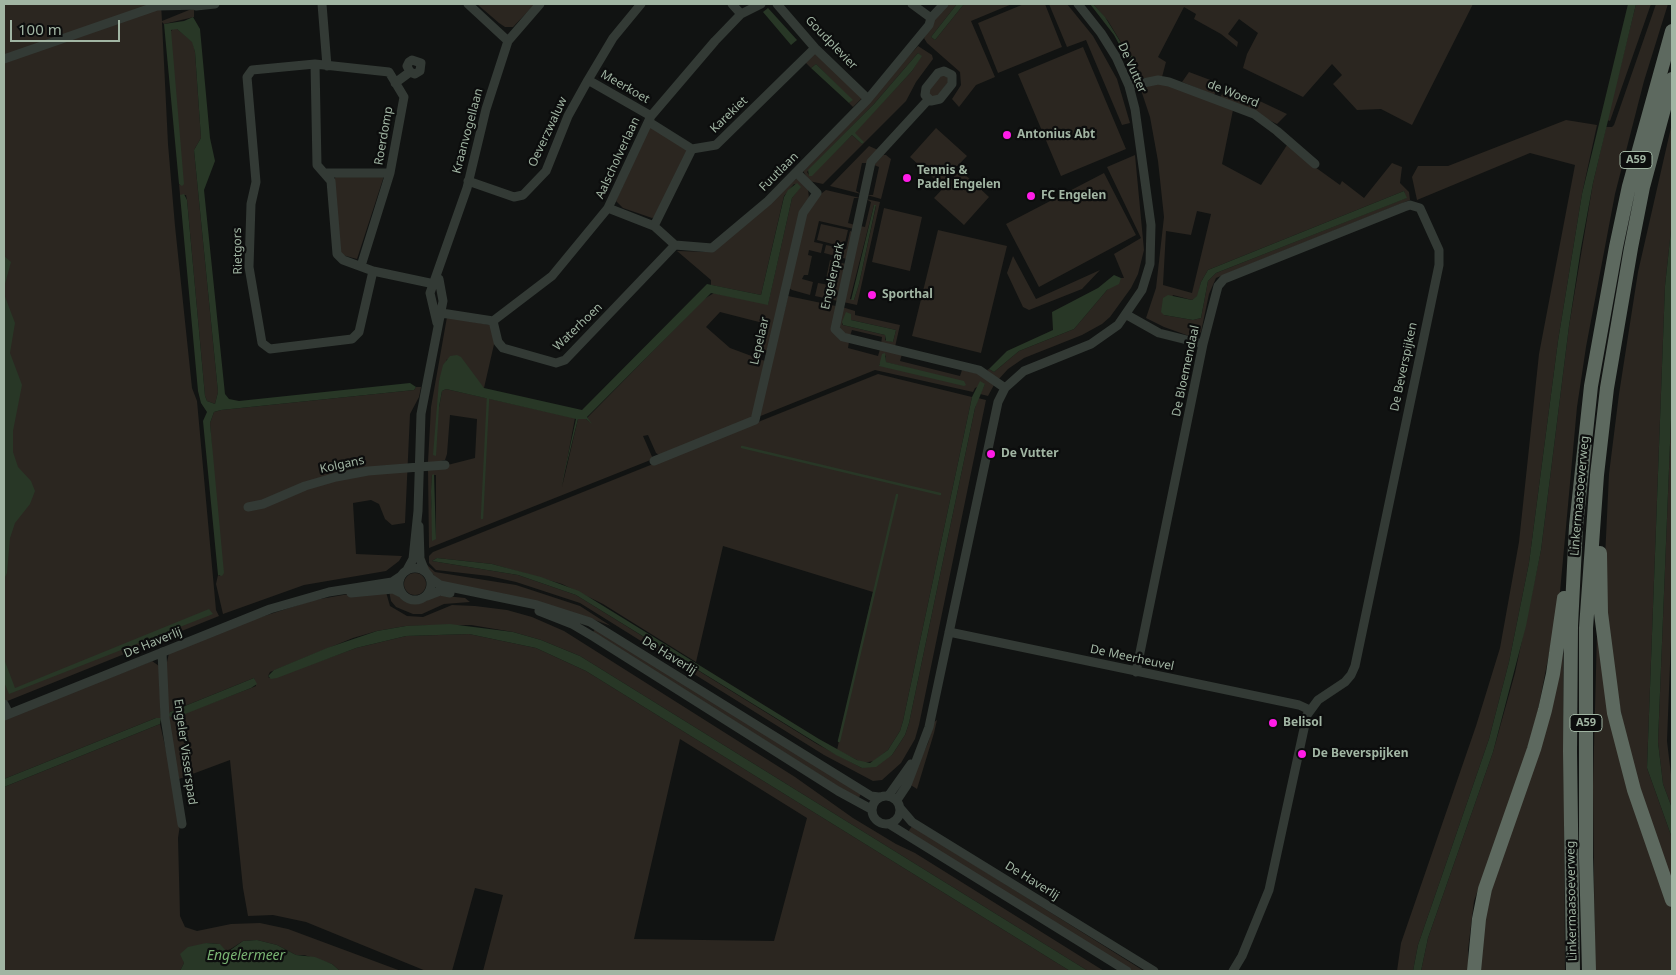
<!DOCTYPE html>
<html>
<head>
<meta charset="utf-8">
<style>
	body { margin:0 }
	#map { position:relative; width:1676px; height:975px; overflow:hidden; background:#111312; font-family:"Noto Sans",sans-serif }
	canvas { display:block }
	.frame { position:absolute; inset:0; border:5px solid #a1b5a3; pointer-events:none }
	.scale { position:absolute; left:10px; top:20px; width:110px; height:22px; box-sizing:border-box; border:2px solid #a1b5a3; border-top:0; padding-left:6px; font-size:15px; line-height:18px; white-space:nowrap; color:#a1b5a3; -webkit-text-stroke:4px #0c0d0d; paint-order:stroke }
</style>
</head>
<body>
<div id="map">
<canvas width="1676" height="975"></canvas>
<div class="frame"></div>
<div class="scale">100 m</div>
</div>
<script>
const ctx = document.querySelector('canvas').getContext('2d');
ctx.lineJoin = 'round';
function fill(path, color) { ctx.fillStyle = color; ctx.fill(path, 'evenodd'); }
const poly = rows => new Path2D(rows.map(r => 'M' + r).join(''));
function strokePath(path, color, width, dash) { ctx.strokeStyle = color; ctx.lineWidth = width; ctx.lineCap = dash ? 'butt' : 'round'; ctx.setLineDash(dash || []); ctx.stroke(path); }
function label(font, color, halo, rows, align = 'center') {
  ctx.font = font + ' "Noto Sans",sans-serif'; ctx.lineWidth = 4.5; ctx.setLineDash([]); ctx.textBaseline = 'middle'; ctx.strokeStyle = halo; ctx.fillStyle = color; for (const [text, x, y, turn = 0] of rows) {
    ctx.save(); ctx.translate(x, y); ctx.rotate((+turn || 0) * Math.PI / 180); ctx.textAlign = isNaN(turn) ? turn : align; if (halo) ctx.strokeText(text, 0, 0); ctx.fillText(text, 0, 0); ctx.restore();
  }
}
fill(poly([
	[4,4,161,4,162,21,194,8,194,17,164,24,162,22,168,144,175,226,192,388,197,401,216,610,219,616,5,702],
	[477,4,535,4,513,27,505,27,499,23],
	[949,4,957,4,931,37,935,40,964,4,1012,4,971,21,995,77,976,85,959,107,952,99,961,85,960,72,927,43,924,38,934,19],
	[1024,4,1045,4,1062,47,998,73,978,23],
	[1049,4,1067,4,1093,36,1117,79,1130,123,1122,125,1086,40,1067,47],
	[1093,4,1473,4,1412,125,1381,109,1357,110,1333,84,1342,75,1332,64,1303,97,1243,68,1247,54,1258,33,1239,19,1228,34,1238,42,1237,47,1221,34,1194,19,1196,14,1184,7,1158,57,1166,62,1162,77,1138,79,1128,58,1135,60,1128,54,1108,21],
	[1636,4,1651,4,1610,121,1607,120],
	[1656,4,1668,4,1644,81,1615,194,1586,347,1577,407,1559,603,1537,715,1521,771,1474,901,1468,950,1468,971,1421,971,1428,938,1493,752,1515,673,1541,550,1569,326,1593,183,1606,127,1612,127,1614,125],
	[173,29,177,29,193,42,195,52,201,138,194,150,218,392,215,404,207,401,205,396,187,200,186,195,180,195,179,184,180,185,169,37,170,32],
	[918,46,932,55,933,59,916,82,906,101,823,184,809,181,803,171],
	[918,53,921,56,912,71,854,133,863,142,862,144,852,135,810,176,807,172,874,104],
	[1083,47,1126,149,1061,176,1018,74],
	[814,50,862,98,853,107,849,103,852,100,816,64,811,68,803,60],
	[1189,72,1221,84,1214,95,1182,82],
	[946,74,950,80,936,98,929,96,929,90,940,76],
	[1163,83,1233,110,1222,164,1261,185,1289,142,1308,162,1340,185,1342,181,1364,198,1392,163,1402,167,1400,183,1409,192,1410,200,1216,278,1209,294,1201,332,1196,336,1192,337,1164,327,1146,318,1156,288,1164,217,1158,161,1150,117,1140,87],
	[1404,191,1406,198,1216,273,1208,281,1201,318,1193,320,1164,315,1173,295,1192,300,1198,296,1201,282,1208,270],
	[1197,211,1211,214,1192,293,1163,285,1166,231,1191,235],
	[1228,86,1287,114,1277,124,1220,97],
	[1566,120,1597,125,1582,194,1558,341,1529,563,1509,662,1489,739,1418,945,1413,971,1397,971,1401,943,1476,726,1500,648,1519,542,1539,354,1575,165,1530,153,1417,200,1412,177,1418,166,1448,166],
	[1672,123,1672,221,1665,286,1647,768,1672,838,1672,887,1630,758,1612,666,1604,579,1609,474,1619,394,1638,272],
	[650,125,684,145,689,153,657,217,652,218,623,208,616,201],
	[936,128,967,156,940,184,910,157],
	[869,146,878,150,868,163,862,163,856,191,861,194,830,186],
	[883,155,886,155,891,159,881,199,867,195,873,195,879,167,874,165],
	[1135,155,1144,250,1138,274,1131,288,1110,317,1102,324,1082,335,1024,358,1008,369,998,380,987,370,989,369,994,372,1019,351,1074,329,1107,290,1121,278,1124,278,1114,254,1141,238,1107,167],
	[960,170,989,197,964,225,934,198],
	[1104,173,1136,235,1039,287,1006,224],
	[336,175,384,176,357,259,342,255,339,251,334,181],
	[797,178,808,189,809,198,766,354,760,354,757,350,763,323,720,312,706,327,730,348,765,361,753,415,749,419,659,455,656,453,648,435,643,436,653,459,429,548,428,470,475,458,477,419,450,415,447,454,445,460,430,464,428,462,431,407,447,317,490,325,495,340,484,388,447,359,439,382,439,407,442,391,446,389,575,418,562,487,578,419,586,419,590,422,587,418,704,299,714,293,768,304,792,198,800,187,794,184,784,196,761,295,711,285,711,280,677,251,713,252],
	[432,475,436,475,436,539,431,503],
	[826,190,860,198,854,198,848,223,855,225,854,229,819,221,814,242,823,244,821,253,809,250,808,255,812,256,808,275,804,275,802,279,813,282,810,295,792,290,789,288,805,214,814,199],
	[866,199,880,202,857,305,843,302,860,226,865,227,871,202],
	[874,205,876,206,859,284,854,300,850,299],
	[884,208,922,217,910,271,872,262],
	[821,224,848,230,844,247,817,240],
	[938,230,1007,246,981,353,912,336],
	[850,231,853,232,847,259,824,253,826,245,846,249],
	[1013,256,1036,299,1100,270,1082,289,1029,310,1023,307,1007,273],
	[830,260,846,264,838,301,815,296,818,283,830,285,830,280,826,279],
	[788,296,836,306,832,328,839,339,849,342,848,348,878,356,880,349,902,354,900,361,960,376,962,370,979,374,994,385,988,396,980,394,985,384,975,388,973,392,875,370,758,417],
	[886,355,885,362,965,383,879,365],
	[842,307,855,311,855,315,900,325,895,347,881,344,882,337,852,330,850,336,841,332,838,324],
	[851,314,851,320,896,330,893,342,885,340,885,335,843,325,842,324],
	[878,374,972,397,903,721,900,731,888,750,874,761,863,763,837,750,873,592,723,546,696,662,603,604,562,584,492,564,437,558,432,561,518,575,576,595,817,744,862,768,892,755,905,735,909,723,975,408,978,398,986,400,919,725,915,739,901,763,882,780,873,781,824,755,580,603,516,582,489,576,436,570,429,563,429,556,433,552],
	[416,387,421,387,419,397,410,414,405,523,392,525,385,519,379,504,371,500,353,503,356,554,402,556,399,561,386,571,304,585,223,614,216,584,218,575,220,576,210,423,214,412,221,410,414,390],
	[1672,394,1672,614,1667,741,1672,783,1672,808,1663,784,1658,742],
	[425,558,426,564,435,572,516,585,580,606,611,626,584,616,441,583,424,565,422,559],
	'404 584a11 11 0 1 1 22 0a11 11 0 1 1-22 0Z',
	[389,591,413,604,421,603,436,595,465,598,470,602,444,604,422,614,413,614,396,607,391,601],
	[386,592,390,606,407,616,423,617,452,605,475,606,507,610,532,617,564,631,795,777,853,818,896,844,915,853,1104,971,1088,971,580,656,541,640,513,632,471,625,406,626,377,631,353,638,270,672,268,676,269,678,276,677,356,648,406,636,469,634,536,648,586,671,1070,971,483,971,503,895,475,888,452,971,426,971,306,922,273,915,248,916,243,888,230,760,179,779,167,716,167,662,169,653,236,625,314,600,349,594],
	[254,678,256,686,251,688,172,718,170,712],
	[680,739,807,818,774,941,634,939],
	[1598,593,1600,635,1652,851,1672,911,1672,971,1595,971,1593,786],
	[1563,623,1565,971,1478,971,1478,940],
	[595,629,861,794,858,799,593,632],
	[152,661,159,666,161,718,156,718,4,779,4,719],
	[937,720,934,733,917,789,909,784,928,743,934,722],
	[160,724,173,780,180,825,178,838,180,916,185,927,197,931,231,924,260,923,288,929,401,971,340,971,332,964,304,955,296,955,277,945,257,940,243,941,226,952,219,944,206,943,183,958,184,963,180,971,4,971,4,787],
	[912,826,1069,924,1144,971,1131,971,908,832]
]), '#2b2620');
fill(poly([
	[957,4,964,4,935,40,931,37],
	[1090,4,1093,4,1105,17,1128,54,1136,58,1135,61,1126,57,1114,35],
	[1628,4,1636,4,1593,183,1581,248,1569,326,1541,550,1526,626,1493,752,1428,938,1421,971,1413,971,1418,945,1489,739,1509,662,1529,563,1558,341,1582,194],
	[768,8,797,40,791,45,763,12],
	[193,17,200,29,210,138,215,161,204,190,225,394,229,399,239,401,410,383,416,387,414,390,221,410,214,412,210,423,224,573,222,576,218,575,203,421,207,412,201,403,198,391,180,195,184,194,187,200,205,396,207,401,215,404,218,392,194,150,201,138,195,52,192,42,177,29,171,30,184,184,182,186,179,184,164,24,184,21],
	[918,53,922,56,912,71,855,133,864,142,862,144,852,135,812,176,809,176,808,170,874,104],
	[816,64,853,100,849,103,811,68],
	[797,183,801,187,792,198,768,305,711,293,587,417,592,424,606,467,592,424,586,419,578,419,561,487,576,419,446,389,442,391,439,407,436,456,433,455,439,381,443,365,450,356,457,355,461,357,484,388,582,410,707,284,761,295,784,197,788,190],
	[1404,191,1407,198,1216,273,1208,281,1201,318,1193,320,1164,315,1161,312,1163,298,1168,295,1192,300,1197,296,1201,282,1208,270],
	[874,205,876,205,859,284,854,300,851,300],
	[1672,221,1672,394,1658,742,1663,784,1672,808,1672,838,1647,768,1665,286],
	[4,256,11,262,5,284,4,294,15,323,10,353,22,385,13,431,13,452,18,467,31,481,35,491,30,504,15,523,10,538,7,573,4,579],
	[1114,275,1121,278,1119,284,1107,290,1074,329,1019,351,994,372,989,369,1007,351,1053,330,1052,312,1098,288],
	[846,312,851,314,851,320,896,330,893,342,886,341,885,335,843,325,842,322],
	[885,353,886,362,964,381,966,385,964,386,879,366,882,354],
	[980,381,985,384,975,408,909,723,905,735,892,755,876,767,862,768,836,755,576,595,518,575,432,561,437,558,492,564,541,577,579,591,819,739,857,760,870,763,888,750,900,731,903,721,972,397],
	[434,474,436,539,432,541,431,491,432,475],
	[209,609,213,614,9,694,4,682,4,659,15,688],
	[450,624,513,632,541,640,580,656,1088,971,1070,971,586,671,536,648,469,634,406,636,356,648,277,678,271,679,268,676,274,670,327,648,377,631,406,626],
	[254,678,257,684,251,688,175,718,168,716,170,712],
	[156,718,161,718,160,724,4,787,4,779],
	[257,940,277,945,296,955,315,957,332,964,340,971,180,971,184,963,180,954,188,947,206,943,220,944,226,951,229,951,243,941]
]), '#283726');
strokePath(poly([
	[742,447,940,494],
	[482,518,488,398],
	[839,741,897,495]
]), '#283726', 2.5);
strokePath(poly([
	[322,4,327,66],
	[468,4,508,41],
	[732,4,741,14],
	[777,4,815,48,868,99],
	[912,4,931,18],
	[196,6,215,4],
	[931,18,944,4],
	[4,59,157,6,201,5],
	[315,64,317,165,331,181,337,254,343,260,373,271,439,285],
	[944,71,952,75,952,84,940,99,931,101,925,95,926,88,938,73,944,71],
	[588,80,651,116],
	[395,83,410,72,407,66,409,62,412,60,421,63,420,71,415,74,410,72],
	[1129,86,1158,80,1169,82,1254,114,1277,131,1315,164],
	[928,100,871,162,835,329,843,337,979,370,1005,388],
	[649,122,692,149],
	[324,173,390,173],
	[468,181,514,197,523,195,546,171,568,116,588,80,613,38,641,4],
	[608,208,654,226,675,245,712,248,768,201,868,99,929,25,931,18],
	[654,226,692,149,716,145,815,48],
	[361,266,390,173,404,97,389,72,315,64,252,70,247,77,256,182,251,204,249,267,262,343,270,349,352,339,359,332,373,271],
	[435,312,493,321,552,276,608,208,651,116,715,41,741,14,761,4],
	[1127,315,1159,333,1203,344],
	[493,321,498,342,503,348,556,363,565,360,675,245],
	[437,323,430,293,467,188,486,109,508,41,540,4],
	[654,461,755,420,803,213,817,193,797,173],
	[248,507,263,504,305,486,336,477,368,471,445,465],
	[419,526,420,559,425,571],
	'399 584a16 16 0 1 1 32 0a16 16 0 1 1-32 0Z',
	[407,570,413,559,418,511,421,414,443,301,439,279],
	[430,578,440,585,537,605,590,622,871,796,879,797],
	[351,593,393,589,401,593],
	[427,596,440,591,450,593],
	[539,611,572,624,594,637,838,791,871,809],
	[949,632,1299,705,1310,710],
	[162,652,165,718,182,824],
	[1136,672,1203,344,1218,286,1224,279,1404,207,1410,205,1420,208,1439,250,1439,265,1355,666,1351,675,1345,682,1318,700,1307,715,1269,890,1242,956,1233,971],
	[4,704,9,714],
	[4,716,270,609,329,592,392,582,401,576],
	[889,795,911,764],
	'872 810a14 14 0 1 1 28 0a14 14 0 1 1-28 0Z',
	[897,800,907,785,929,727,998,402,1005,388,1024,371,1091,344,1118,325,1142,290,1150,264,1151,225,1135,109,1129,86,1116,57,1101,33,1078,4],
	[900,808,912,822,1154,971],
	[889,824,1127,971]
]), '#333a35', 9);
strokePath(poly([
	[1600,553,1601,613,1614,713,1634,790,1672,900],
	[1474,971,1479,919,1485,889,1534,749,1545,710,1553,674,1564,598],
	[1573,971,1570,751,1571,626,1576,526,1591,386,1616,247,1629,186,1672,31],
	[1589,971,1586,857,1586,628,1597,475,1607,388,1631,248,1643,187,1672,79]
]), '#5d695f', 14);
for (const [x, y, r, color] of [
	[1007,135,5,"#ff1ce7"],
	[907,178,5,"#ff1ce7"],
	[1031,196,5,"#ff1ce7"],
	[872,295,5,"#ff1ce7"],
	[991,454,5,"#ff1ce7"],
	[1273,723,5,"#ff1ce7"],
	[1302,754,5,"#ff1ce7"]
]) { const dot = new Path2D(); dot.arc(x, y, r, 0, 2 * Math.PI); ctx.fillStyle = color; ctx.fill(dot); strokePath(dot, '#0c0d0d', 2); }
for (const [x, y, w] of [
	[1636,160,32],
	[1586,723,32]
]) { const box = new Path2D(); box.roundRect(x - w / 2, y - 8.5, w, 17, 4); ctx.fillStyle = '#0c0d0d'; ctx.fill(box); strokePath(box, '#a1b5a3', 1); }
label('bold 11px', '#a1b5a3', null, [
	["A59",1636,160],
	["A59",1586,723]
]);
label('12px', '#a1b5a3', '#0c0d0d', [
	["Goudplevier",831,43,46],
	["De Vutter",1132,68,66],
	["Meerkoet",625,87,30],
	["de Woerd",1233,94,22],
	["Karekiet",729,115,-44],
	["Kraanvogellaan",468,131,-75],
	["Oeverzwaluw",548,132,-65],
	["Roerdomp",384,136,-80],
	["Aalscholverlaan",618,158,-65],
	["Fuutlaan",779,172,-45],
	["Rietgors",238,251,-91],
	["Engelerpark",833,276,-77],
	["Waterhoen",578,327,-44],
	["Lepelaar",760,341,-77],
	["De Beverspijken",1404,367,-78],
	["De Bloemendaal",1186,371,-78],
	["Kolgans",342,465,-12],
	["Linkermaasoeverweg",1580,496,-85],
	["De Haverlij",153,643,-22],
	["De Haverlij",669,656,32],
	["De Meerheuvel",1132,658,12],
	["Engeler Visserspad",185,752,82],
	["De Haverlij",1032,881,32],
	["Linkermaasoeverweg",1572,901,-91]
]);
label('bold 12px', '#a1b5a3', '#0c0d0d', [
	["Antonius Abt",1017,135],
	["Tennis &",917,171],
	["Padel Engelen",917,185],
	["FC Engelen",1041,196],
	["Sporthal",882,295],
	["De Vutter",1001,454],
	["Belisol",1283,723],
	["De Beverspijken",1312,754]
], 'left');
label('italic 14px', '#79b473', '#0c0d0d', [
	["Engelermeer",246,956]
]);
</script>
</body>
</html>
